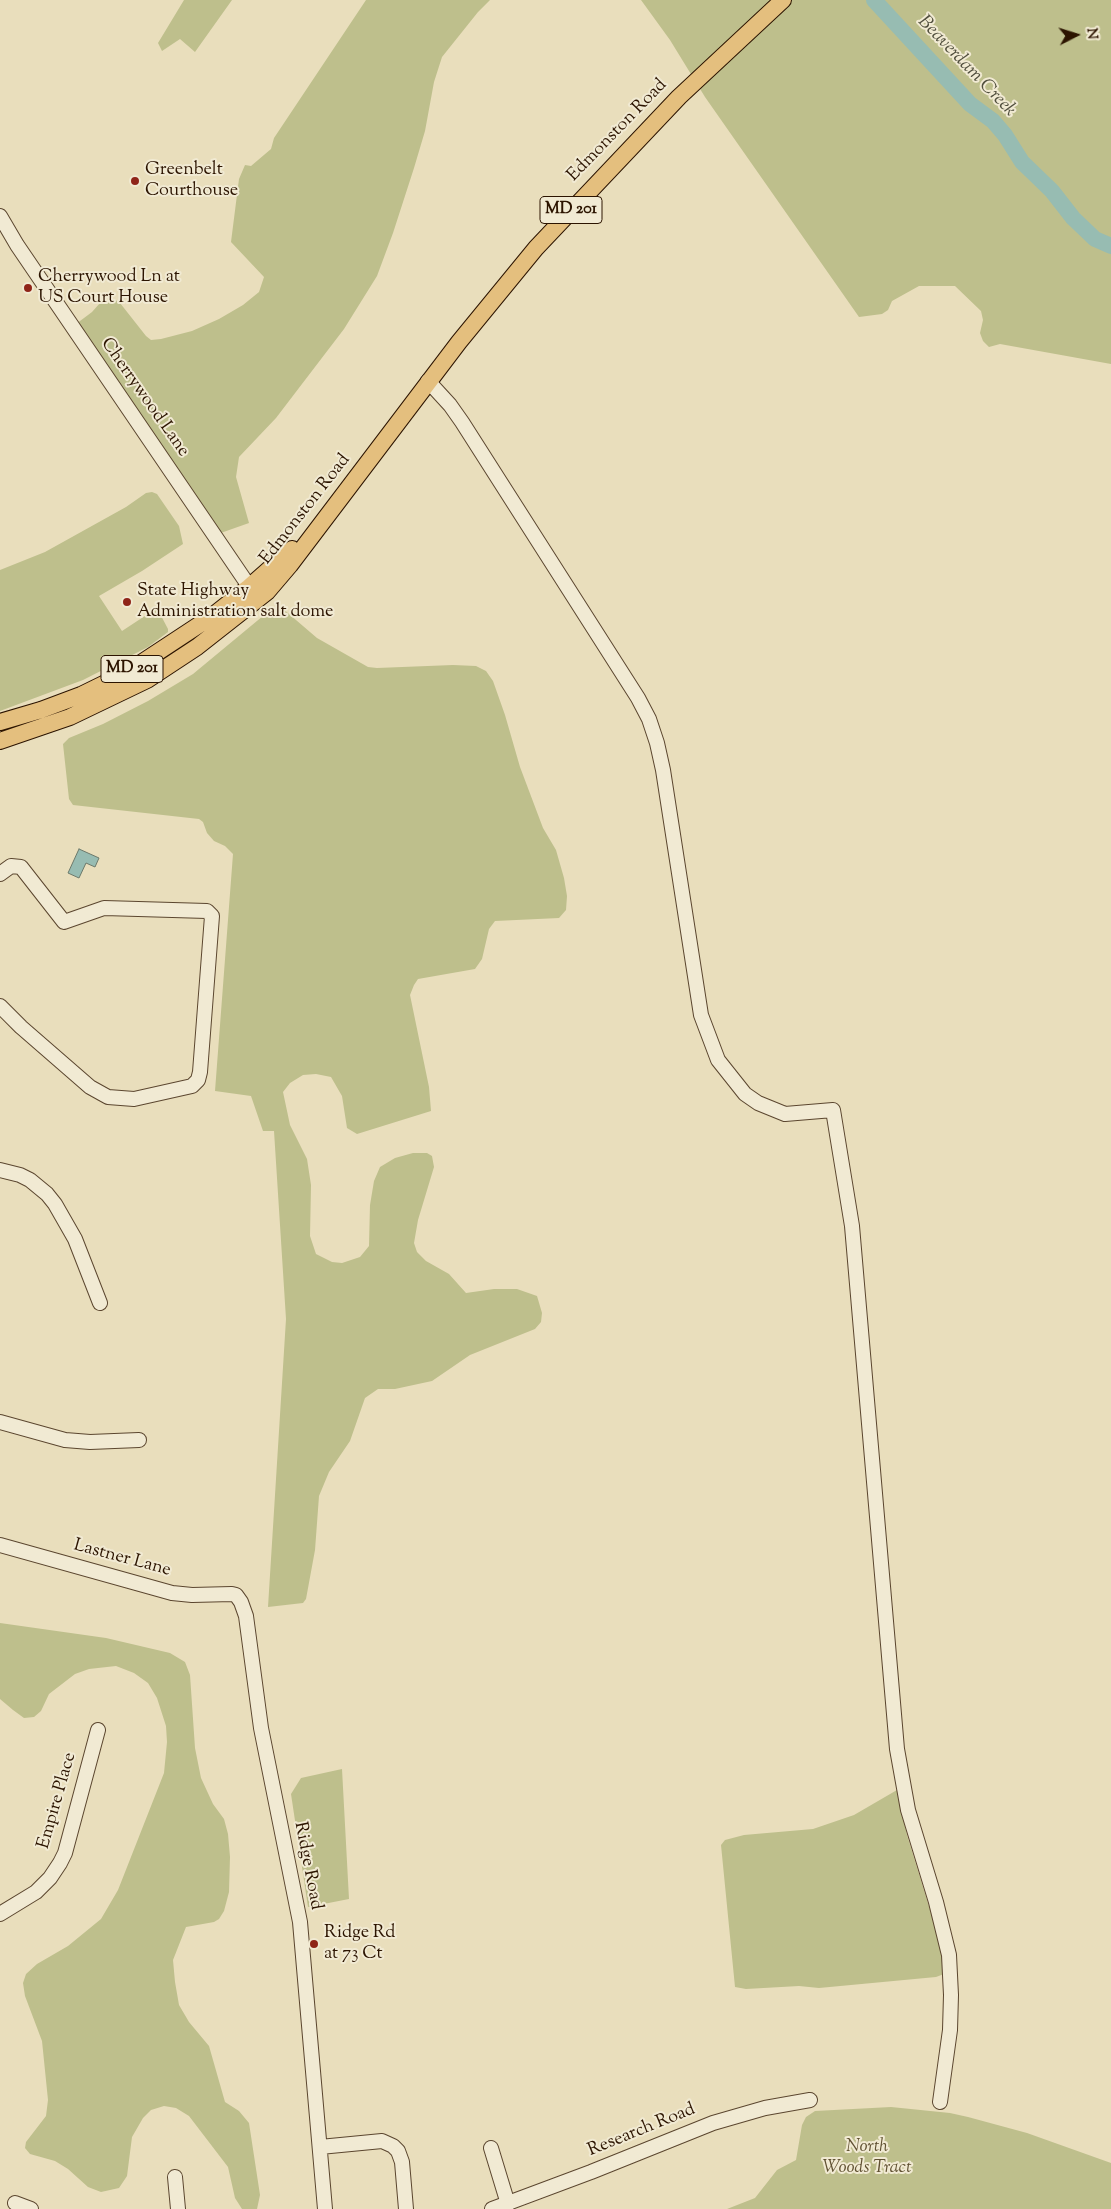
<!DOCTYPE html>
<html>
<head>
<meta charset="utf-8">
<style>
	body { margin:0 }
	#map { position:relative; width:1111px; height:2209px; overflow:hidden; background:#e9debc; font-family:"Sorts Mill Goudy",serif }
	canvas { display:block }
	.north { position:absolute; left:1051px; top:10px; width:50px; height:50px; -webkit-text-stroke:4px #f1ead3; paint-order:stroke; rotate:85deg; font-size:14px; font-weight:700; line-height:20px; text-align:center; color:#2c1400 }
	.north::after { content:''; display:block; margin:auto; width:18px; height:22px; background:#2c1400; clip-path:polygon(50% 0,100% 100%,50% 72%,0 100%) }
</style>
</head>
<body>
<div id="map">
<canvas width="1111" height="2209"></canvas>
<div class="north">N</div>
</div>
<script>
const ctx = document.querySelector('canvas').getContext('2d');
ctx.lineJoin = 'round';
function fill(path, color) { ctx.fillStyle = color; ctx.fill(path, 'evenodd'); }
const poly = rows => new Path2D(rows.map(r => 'M' + r).join(''));
function strokePath(path, color, width, dash) { ctx.strokeStyle = color; ctx.lineWidth = width; ctx.lineCap = dash ? 'butt' : 'round'; ctx.setLineDash(dash || []); ctx.stroke(path); }
function label(font, color, halo, rows, align = 'center') {
  ctx.font = font + ' "Sorts Mill Goudy",serif'; ctx.lineWidth = 4; ctx.setLineDash([]); ctx.textBaseline = 'middle'; ctx.strokeStyle = halo; ctx.fillStyle = color; for (const [text, x, y, turn = 0] of rows) {
    ctx.save(); ctx.translate(x, y); ctx.rotate((+turn || 0) * Math.PI / 180); ctx.textAlign = isNaN(turn) ? turn : align; if (halo) ctx.strokeText(text, 0, 0); ctx.fillText(text, 0, 0); ctx.restore();
  }
}
fill(poly([
	[184,0,232,0,195,52,180,39,162,51,158,43],
	[366,0,490,0,478,12,442,57,434,82,425,131,414,168,393,233,377,276,344,329,276,418,239,457,236,477,249,523,215,535,72,327,92,312,100,303,114,299,120,303,146,336,151,340,161,339,192,331,219,319,243,305,259,292,264,277,231,242,239,179,245,165,251,166,271,149,274,138],
	[641,0,1111,0,1111,364,1000,344,989,347,983,341,980,333,983,320,981,311,955,286,919,286,892,301,888,310,882,314,859,317,705,97,670,40],
	[152,492,157,494,179,526,183,544,142,571,99,596,122,631,157,608,168,629,168,632,148,647,83,680,0,711,0,570,45,552,126,507,146,493],
	[282,608,317,638,368,667,377,668,453,665,476,666,486,671,493,681,505,715,520,767,543,828,556,850,564,878,567,896,566,910,559,918,495,921,489,929,482,959,475,969,418,979,414,985,410,995,429,1087,431,1111,357,1134,347,1128,342,1096,331,1077,316,1074,303,1075,290,1083,283,1092,290,1125,307,1159,311,1185,310,1236,316,1254,332,1262,342,1263,360,1257,369,1246,370,1205,374,1181,380,1167,395,1158,413,1153,427,1153,432,1156,434,1167,418,1220,414,1243,417,1252,426,1261,449,1274,466,1293,494,1289,517,1289,537,1296,542,1313,541,1322,535,1329,470,1355,432,1381,395,1389,378,1389,365,1398,350,1441,329,1472,319,1496,315,1550,306,1599,303,1603,268,1607,286,1319,274,1131,263,1131,251,1096,215,1091,233,854,225,846,214,841,207,833,203,822,199,819,73,805,69,799,63,744,69,738,103,724,148,701,193,674,269,611],
	[0,1623,106,1638,170,1653,185,1662,190,1675,195,1748,201,1778,213,1804,224,1819,228,1834,230,1857,229,1892,224,1911,219,1919,214,1922,186,1927,173,1960,175,1982,179,2005,189,2022,209,2046,225,2102,239,2111,249,2123,260,2195,257,2209,242,2209,235,2198,228,2167,189,2116,176,2108,164,2106,151,2110,143,2118,132,2137,127,2176,119,2188,101,2192,88,2187,68,2169,55,2161,30,2154,25,2148,26,2142,46,2116,48,2100,42,2041,25,1996,23,1983,26,1974,37,1964,68,1946,101,1919,118,1890,164,1773,167,1742,166,1726,157,1698,148,1683,134,1673,116,1666,89,1669,75,1674,49,1694,41,1711,34,1717,24,1718,13,1710,0,1699],
	[342,1769,349,1899,308,1907,291,1794,301,1778],
	[897,1790,907,1835,939,1939,944,1974,936,1977,819,1988,799,1986,746,1989,735,1987,721,1845,725,1840,744,1835,813,1829,854,1815],
	[891,2107,950,2113,968,2117,1027,2133,1111,2163,1111,2209,727,2209,755,2198,777,2170,796,2160,802,2125,806,2117,815,2111]
]), '#bebf8c');
const water = poly([
	[79,849,99,858,95,867,86,863,79,878,68,873,79,849]
]);
fill(water, '#97bcb2');
strokePath(water, '#6c796b', 1);
strokePath(poly([
	[874,0,970,104,993,121,1005,135,1022,162,1052,191,1073,218,1095,239,1111,246]
]), '#97bcb2', 16);
const minor = poly([
	[0,216,17,245,255,595],
	[428,381,450,405,462,422,638,698,649,719,657,743,663,770,701,1015,718,1060,745,1094,758,1103,785,1114,833,1110,852,1226,897,1749,908,1810,936,1902,949,1955,951,1995,950,2030,940,2102],
	[0,874,11,866,21,867,64,922,104,908,207,911,212,916,200,1072,198,1080,192,1086,134,1099,108,1097,90,1087,21,1027,0,1006],
	[0,1170,20,1175,30,1180,47,1194,55,1204,75,1239,100,1303],
	[0,1422,65,1440,90,1442,139,1440],
	[0,1545,172,1593,192,1595,232,1594,236,1595,241,1602,246,1616,261,1728,300,1922,325,2209],
	[0,1914,36,1892,50,1878,60,1863,65,1853,98,1730],
	[320,2147,382,2141,393,2146,398,2151,402,2162,406,2209],
	[491,2148,508,2204],
	[175,2177,178,2209],
	[15,2203,31,2209],
	[492,2209,591,2172,713,2123,765,2108,810,2100]
]);
const major = poly([
	[0,722,41,710,81,695,126,673,211,617,249,587,292,549],
	[0,741,70,717,147,680,197,647,267,592,290,565,459,342,536,248,679,97,783,0]
]);
strokePath(minor, '#5b462f', 16);
strokePath(major, '#2c1400', 18);
strokePath(minor, '#f1ead3', 14);
strokePath(major, '#e4bf7e', 16);
for (const [x, y, r, color] of [
	[135,181,5,"#8f2418"],
	[28,288,5,"#8f2418"],
	[127,602,5,"#8f2418"],
	[314,1944,5,"#8f2418"]
]) { const dot = new Path2D(); dot.arc(x, y, r, 0, 2 * Math.PI); ctx.fillStyle = color; ctx.fill(dot); strokePath(dot, '#f1ead3', 2); }
for (const [x, y, w] of [
	[571,210,62],
	[132,669,62]
]) { const box = new Path2D(); box.roundRect(x - w / 2, y - 13.5, w, 27, 4); ctx.fillStyle = '#f1ead3'; ctx.fill(box); strokePath(box, '#2c1400', 1); }
label('bold 16px', '#2c1400', null, [
	["MD 201",571,210],
	["MD 201",132,669]
]);
label('18px', '#2c1400', '#f1ead3', [
	["Edmonston Road",618,131,-46],
	["Cherrywood Lane",144,398,55],
	["Edmonston Road",306,510,-52],
	["Lastner Lane",122,1559,15],
	["Empire Place",58,1801,-74],
	["Ridge Road",307,1866,79],
	["Research Road",642,2131,-22]
]);
label('18px', '#2c1400', '#f1ead3', [
	["Greenbelt",145,171],
	["Courthouse",145,192],
	["Cherrywood Ln at",38,278],
	["US Court House",38,299],
	["State Highway",137,592],
	["Administration salt dome",137,613],
	["Ridge Rd",324,1934],
	["at 73 Ct",324,1955]
], 'left');
label('italic 18px', '#5f5031', '#f1ead3', [
	["North",867,2148],
	["Woods Tract",867,2169]
]);
label('italic 19px', '#514f3e', '#f1ead3', [
	["Beaverdam Creek",966,67,46]
]);
</script>
</body>
</html>
